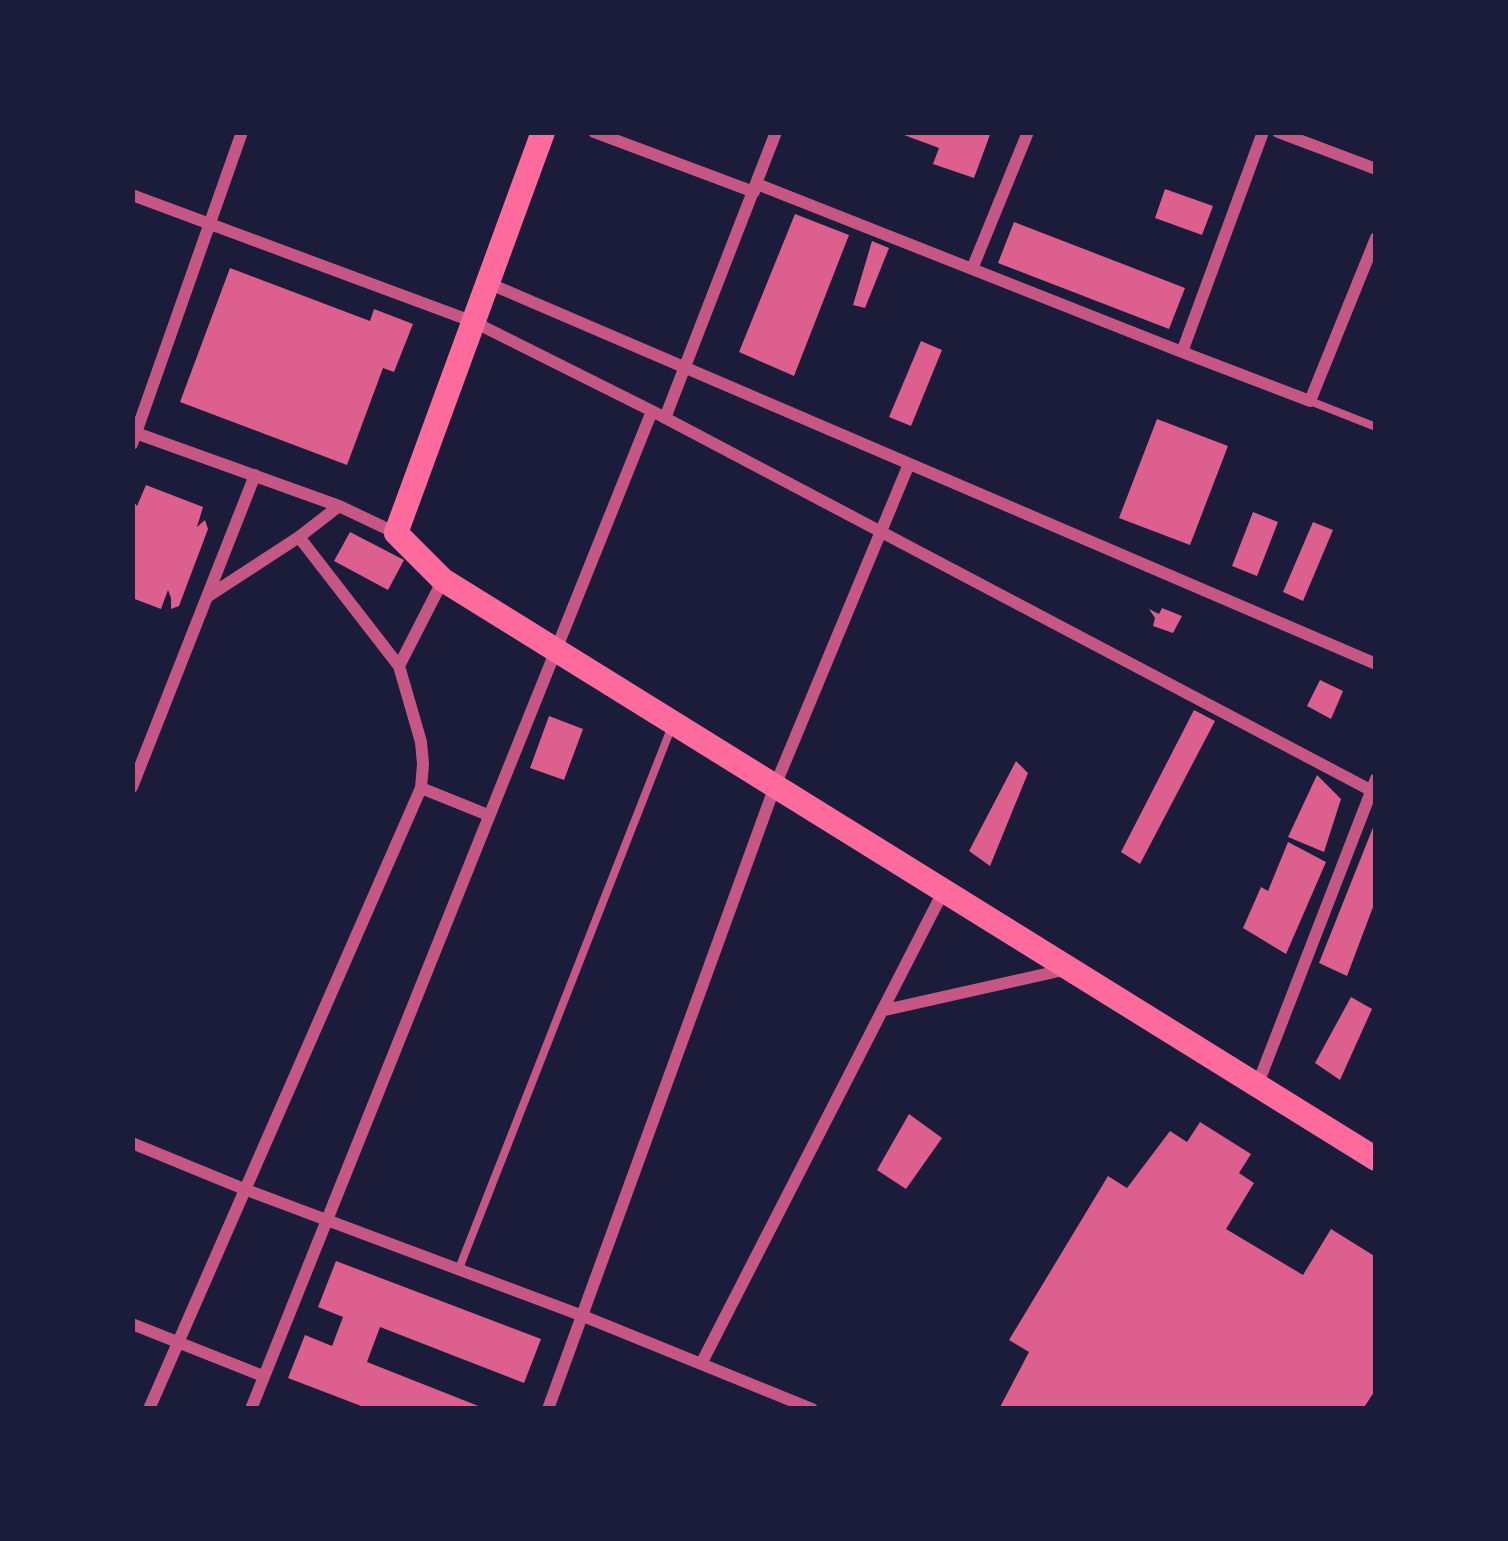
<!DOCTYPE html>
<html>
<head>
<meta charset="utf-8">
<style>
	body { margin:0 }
	#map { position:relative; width:1508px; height:1541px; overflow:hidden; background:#1b1b3a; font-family:Manrope,sans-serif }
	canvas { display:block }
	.frame { position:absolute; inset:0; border:135px solid #1b1b3a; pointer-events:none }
</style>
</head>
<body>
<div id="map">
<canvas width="1508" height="1541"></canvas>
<div class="frame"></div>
</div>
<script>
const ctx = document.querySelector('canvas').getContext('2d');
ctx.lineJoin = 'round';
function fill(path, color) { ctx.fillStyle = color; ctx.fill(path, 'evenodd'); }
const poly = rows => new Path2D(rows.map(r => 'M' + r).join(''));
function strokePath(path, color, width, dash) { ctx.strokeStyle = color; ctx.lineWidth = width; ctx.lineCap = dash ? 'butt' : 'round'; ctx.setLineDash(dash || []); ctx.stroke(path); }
fill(poly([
	[896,132,991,132,974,178,933,164,939,148],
	[1165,189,1213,206,1202,235,1155,218],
	[795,214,849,235,794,376,739,352],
	[1014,222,1185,288,1169,329,998,263],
	[872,241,889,248,865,308,853,305],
	[230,268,370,321,374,309,413,324,394,372,383,368,347,465,180,402],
	[921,341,942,350,911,426,889,417],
	[1157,419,1228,446,1190,545,1119,518],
	[146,485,203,507,197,527,205,520,208,529,179,606,171,609,171,598,168,590,161,609,132,598,132,500,137,506],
	[1253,512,1278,522,1257,576,1232,566],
	[1313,522,1333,530,1303,601,1283,592],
	[350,532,404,560,388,590,334,561],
	[1162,608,1182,616,1173,633,1153,626,1155,618,1149,609,1159,614],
	[1320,680,1343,691,1331,719,1307,706],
	[1194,710,1215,721,1140,864,1121,852],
	[549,716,583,729,564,780,530,768],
	[1016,761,1028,773,990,866,969,851],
	[1317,775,1341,799,1324,852,1288,837],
	[1376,820,1376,899,1347,976,1319,963],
	[1288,842,1326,862,1286,954,1243,928,1261,887,1268,891],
	[1351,997,1372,1009,1340,1080,1315,1063],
	[909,1114,942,1138,906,1189,877,1170],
	[1200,1122,1251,1154,1239,1173,1254,1183,1226,1229,1303,1275,1331,1229,1376,1257,1376,1389,1363,1409,999,1409,1029,1352,1009,1340,1108,1176,1127,1188,1170,1131,1187,1142],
	[336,1261,541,1339,524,1383,380,1327,367,1362,486,1409,369,1409,288,1378,305,1335,332,1346,343,1317,318,1307]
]), '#dd5f8e');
strokePath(poly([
	[1310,401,1376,427],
	[458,1271,672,726]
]), '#c65784', 8);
strokePath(poly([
	[594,132,754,192],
	[1263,132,1182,352,1310,401,1376,238],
	[1278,132,1376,169],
	[757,184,1182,352],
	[132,195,474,322,652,411,1376,793],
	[972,269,1028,132],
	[488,283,1376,664],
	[665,418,776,132],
	[133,432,339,506,396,533],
	[132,444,242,132],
	[207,597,299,537,339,506],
	[399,666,443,580],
	[132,787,255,475],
	[421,788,488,815],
	[885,1010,1068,969],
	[1257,1086,1376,779],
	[132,1143,244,1189,583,1316,812,1409],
	[132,1324,263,1376],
	[701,1364,944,890],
	[149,1409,421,788,423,764,421,742,399,666,299,537],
	[251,1409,652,411],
	[548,1409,775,786,909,464]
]), '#c65784', 12);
strokePath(poly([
	[543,132,396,533,443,580,1376,1159]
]), '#ff6b9d', 24);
</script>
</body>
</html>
